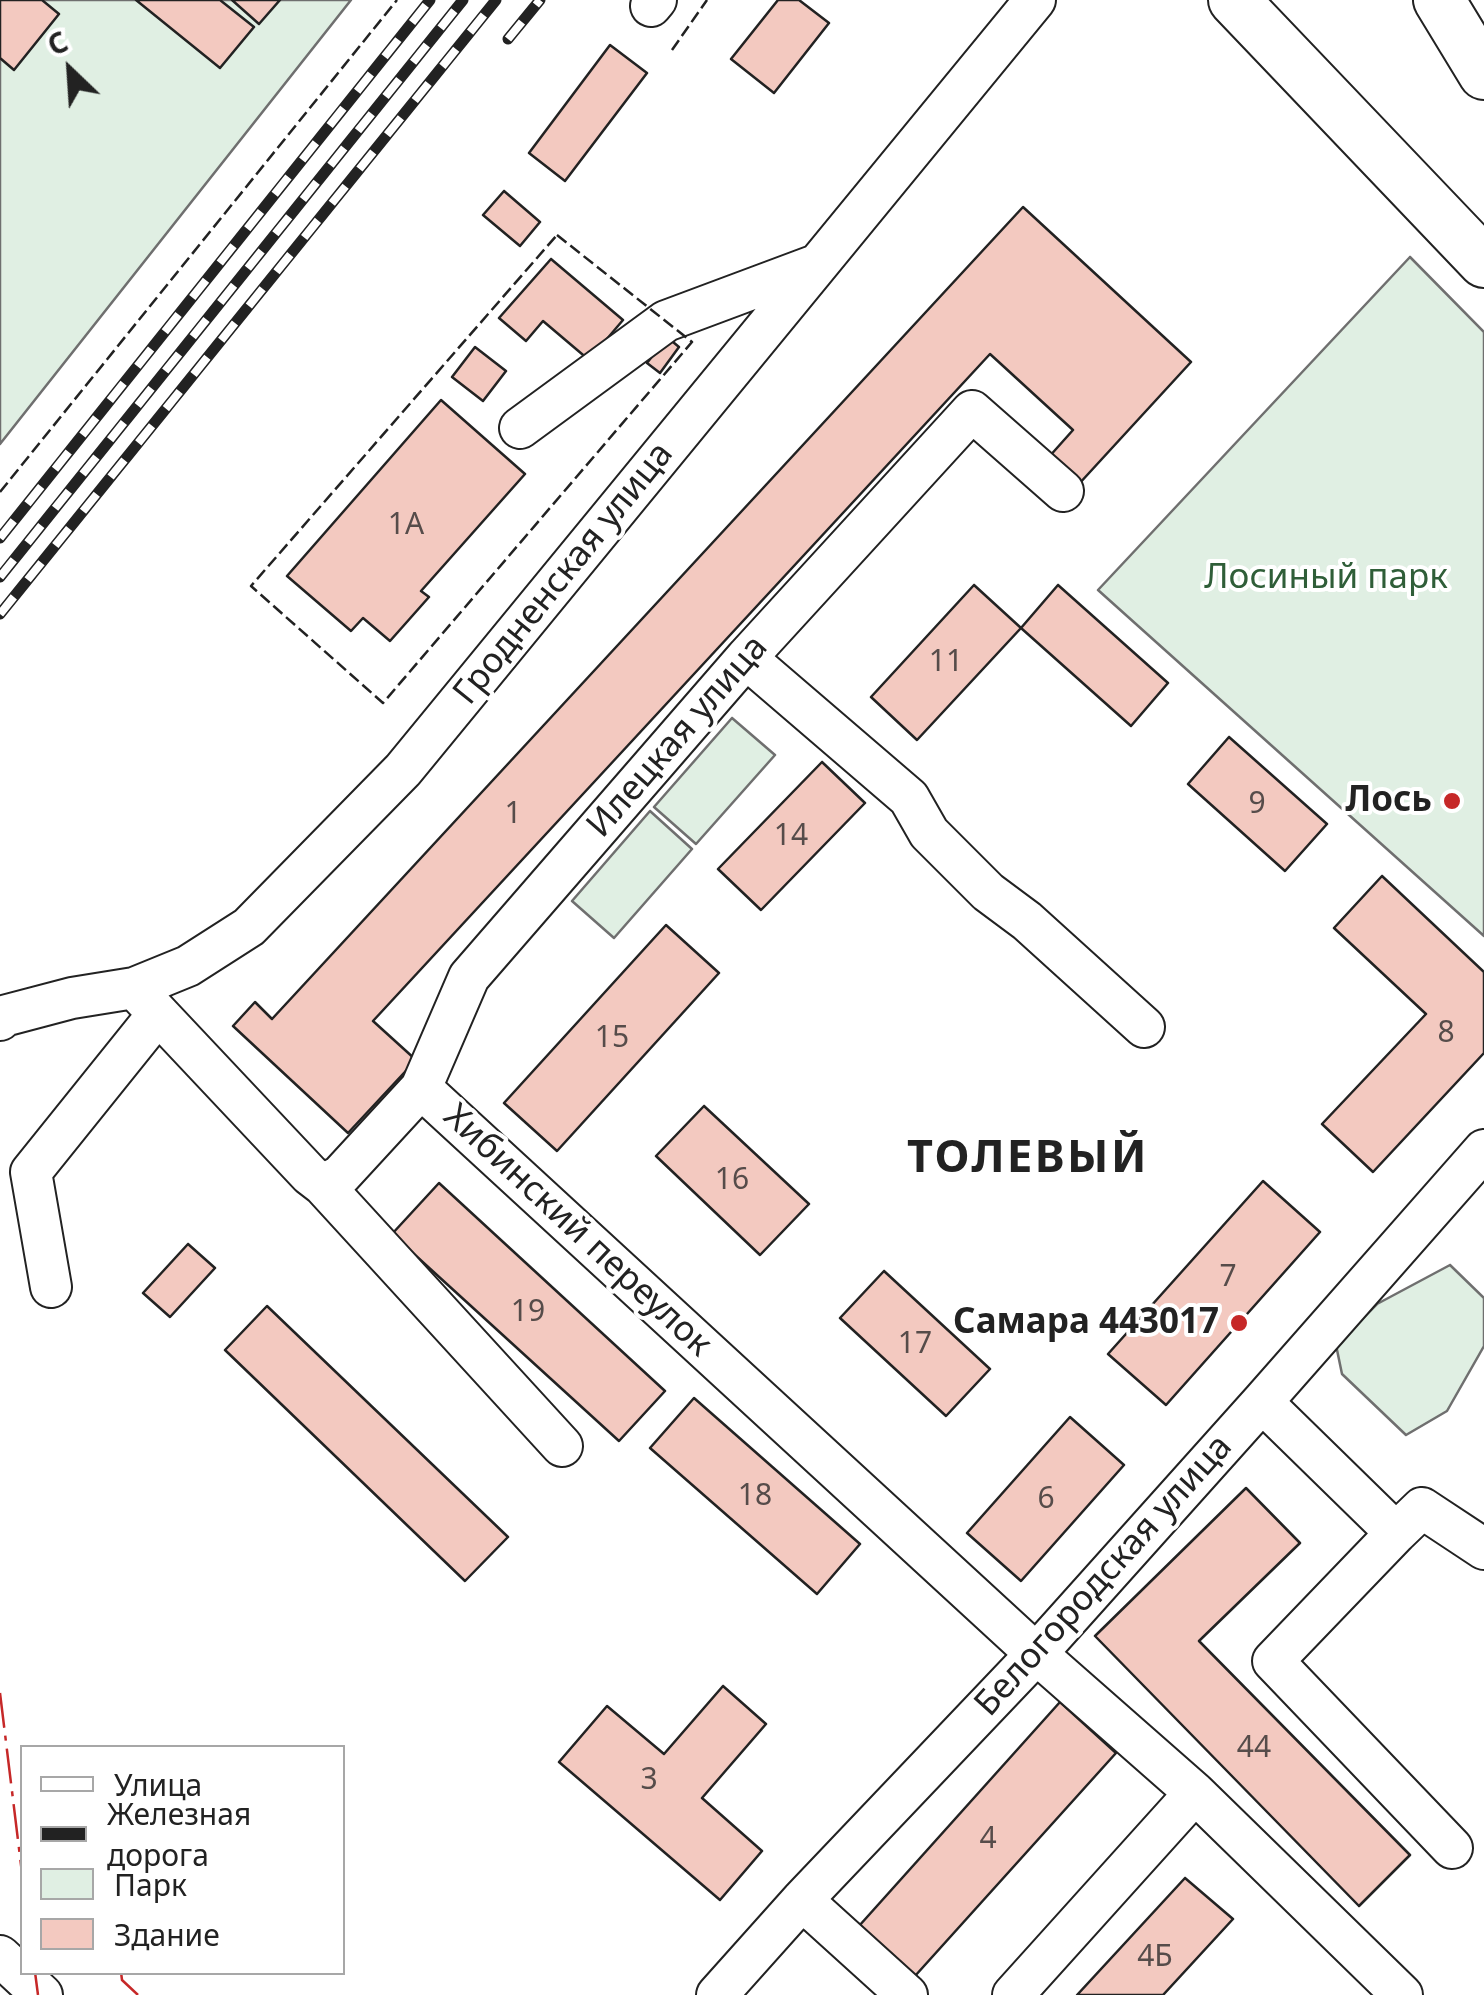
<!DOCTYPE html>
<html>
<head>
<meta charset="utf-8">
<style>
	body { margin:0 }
	#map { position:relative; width:1484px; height:1995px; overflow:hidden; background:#fff; font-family:"Noto Sans",sans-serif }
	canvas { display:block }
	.legend { position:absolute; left:20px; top:1745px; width:325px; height:230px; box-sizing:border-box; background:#fff; border:2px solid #a7a7a7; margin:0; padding:12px 18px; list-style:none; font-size:30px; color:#222 }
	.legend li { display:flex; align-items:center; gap:20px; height:50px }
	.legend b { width:50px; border:2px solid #a7a7a7 }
	.north { position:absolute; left:20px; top:20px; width:100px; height:100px; -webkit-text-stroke:8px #fff; paint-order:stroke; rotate:335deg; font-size:28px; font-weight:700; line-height:40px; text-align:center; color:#222 }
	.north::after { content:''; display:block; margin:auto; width:35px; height:45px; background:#222; clip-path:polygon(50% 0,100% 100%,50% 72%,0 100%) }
</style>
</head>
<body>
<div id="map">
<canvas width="1484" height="1995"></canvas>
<ul class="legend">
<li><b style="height:12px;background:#fff"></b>Улица</li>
<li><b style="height:12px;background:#222"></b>Железная дорога</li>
<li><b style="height:28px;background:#e0efe3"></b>Парк</li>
<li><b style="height:28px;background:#f3c9c0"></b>Здание</li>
</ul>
<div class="north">С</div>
</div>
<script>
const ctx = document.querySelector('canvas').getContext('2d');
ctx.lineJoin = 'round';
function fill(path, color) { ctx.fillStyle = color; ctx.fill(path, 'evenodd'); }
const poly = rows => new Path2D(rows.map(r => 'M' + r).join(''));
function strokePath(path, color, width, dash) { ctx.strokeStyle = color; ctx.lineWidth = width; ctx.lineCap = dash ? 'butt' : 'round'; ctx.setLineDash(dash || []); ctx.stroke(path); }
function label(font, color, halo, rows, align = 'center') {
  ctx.font = font + ' "Noto Sans",sans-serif'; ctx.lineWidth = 8; ctx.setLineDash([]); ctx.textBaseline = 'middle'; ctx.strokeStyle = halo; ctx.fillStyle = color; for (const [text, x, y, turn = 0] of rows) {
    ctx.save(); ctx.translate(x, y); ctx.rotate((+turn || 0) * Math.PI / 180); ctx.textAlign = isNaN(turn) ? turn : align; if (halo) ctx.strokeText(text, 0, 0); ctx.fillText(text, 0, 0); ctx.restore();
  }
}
const green = poly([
	[0,0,351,0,0,444,0,0],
	[1410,257,1484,332,1484,936,1098,590,1410,257],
	[732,718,775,755,696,844,654,807,732,718],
	[650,811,692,849,614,938,572,901,650,811],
	[1450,1265,1484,1298,1484,1346,1447,1411,1406,1435,1342,1374,1336,1345,1377,1304,1450,1265]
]);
fill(green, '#e0efe3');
strokePath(green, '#6f6f6f', 2.5);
const building = poly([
	[0,0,42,0,59,14,14,70,0,58,0,0],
	[136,0,220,0,254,27,220,68,136,0],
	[232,0,280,0,259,24,232,0],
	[778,0,799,0,829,23,774,93,731,59,778,0],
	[610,45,647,73,565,181,529,153,610,45],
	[504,191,540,222,520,246,483,215,504,191],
	[1023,207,1191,362,1078,485,1048,458,1073,430,990,354,373,1021,416,1060,348,1133,233,1026,255,1002,272,1019,1023,207],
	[551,259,623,320,589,360,543,321,526,341,499,318,551,259],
	[667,337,679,347,660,373,647,363,667,337],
	[475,347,506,371,483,401,452,377,475,347],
	[441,400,525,474,421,591,429,597,390,641,363,618,351,631,287,576,441,400],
	[974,585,1021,628,917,740,871,697,974,585],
	[1058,585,1168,683,1131,726,1021,628,1058,585],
	[1229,737,1327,824,1285,871,1188,784,1229,737],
	[822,762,865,803,761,910,718,869,822,762],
	[1382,876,1484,972,1484,1053,1373,1172,1322,1124,1426,1014,1334,928,1382,876],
	[666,925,719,973,557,1151,504,1103,666,925],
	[704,1106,809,1204,760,1255,656,1156,704,1106],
	[1263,1181,1320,1232,1166,1405,1108,1354,1263,1181],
	[439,1183,665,1391,619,1441,392,1234,439,1183],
	[188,1244,215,1268,170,1317,143,1293,188,1244],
	[884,1271,990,1369,946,1416,840,1318,884,1271],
	[267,1306,508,1537,465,1581,225,1350,267,1306],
	[694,1398,860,1544,817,1594,650,1448,694,1398],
	[1070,1417,1124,1465,1021,1581,967,1533,1070,1417],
	[1246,1488,1300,1543,1199,1641,1410,1855,1359,1906,1095,1636,1246,1488],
	[723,1686,766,1724,702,1798,762,1851,720,1900,559,1762,607,1706,664,1754,723,1686],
	[1060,1702,1116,1753,915,1976,859,1926,1060,1702],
	[1185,1878,1233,1919,1163,1995,1077,1995,1185,1878]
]);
fill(building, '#f3c9c0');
strokePath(building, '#222', 2.5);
const minor = poly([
	[651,6,656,0],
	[520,428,666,321,816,265],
	[746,658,909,798,929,833,988,892,1027,921,1144,1027],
	[134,988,310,1175,323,1185,562,1446],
	[0,1020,4,1016,72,998,134,988,188,966,249,927,403,770,1035,0],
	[421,1088,1021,1640,1195,1793,1013,1995],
	[323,1185,340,1176,421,1088,469,977,746,658,972,411,1063,491],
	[51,1287,31,1172,158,1014],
	[1262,1402,1396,1533,1273,1661,1452,1848],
	[1396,1533,1422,1508,1484,1549],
	[1195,1793,1402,1995],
	[802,1900,907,1995],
	[0,1956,42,1995],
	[717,1995,802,1900,1037,1653,1262,1402,1484,1150]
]);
const major = poly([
	[1234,0,1484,262],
	[1439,0,1484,74]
]);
strokePath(minor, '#222', 44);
strokePath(major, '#222', 54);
strokePath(minor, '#fff', 40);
strokePath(major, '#fff', 50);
const rail = poly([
	[508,39,540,0],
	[0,538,430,0],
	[0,577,463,0],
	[0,614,496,0]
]);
strokePath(rail, '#222', 11);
strokePath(rail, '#fff', 8, [22]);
strokePath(poly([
	[672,50,707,0],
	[557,235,692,342,383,703,251,586,557,235],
	[0,492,397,0]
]), '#222', 2.5, [12, 5]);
strokePath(poly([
	[0,1693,22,1873],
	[35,1972,38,1995],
	[121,1972,122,1980,138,1995]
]), '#c62828', 2.5, [35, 8, 5, 8]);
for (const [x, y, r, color] of [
	[1452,801,10,"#c62828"],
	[1239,1323,10,"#c62828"]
]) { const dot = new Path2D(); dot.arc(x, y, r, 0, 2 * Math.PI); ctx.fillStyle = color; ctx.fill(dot); strokePath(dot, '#fff', 4); }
label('30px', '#564c4a', null, [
	["1А",406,525],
	["11",946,662],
	["9",1257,804],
	["1",513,814],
	["14",791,836],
	["8",1446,1033],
	["15",612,1038],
	["16",732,1180],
	["7",1228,1277],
	["19",528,1312],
	["17",915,1344],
	["18",755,1496],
	["6",1046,1499],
	["44",1254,1748],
	["3",649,1780],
	["4",988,1839],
	["4Б",1155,1957]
]);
label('35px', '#222', '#fff', [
	["Гродненская улица",564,574,-51],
	["Илецкая улица",678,737,-49],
	["Хибинский переулок",577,1231,43],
	["Белогородская улица",1104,1576,-48]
]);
label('35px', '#2f5e38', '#fff', [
	["Лосиный парк",1326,578]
]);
label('bold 35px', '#222', '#fff', [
	["Лось",1432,801],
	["Самара 443017",1219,1323]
], 'right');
ctx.letterSpacing = '2.5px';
label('bold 45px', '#222', '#fff', [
	["ТОЛЕВЫЙ",1028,1159]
]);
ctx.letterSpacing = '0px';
</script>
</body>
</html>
